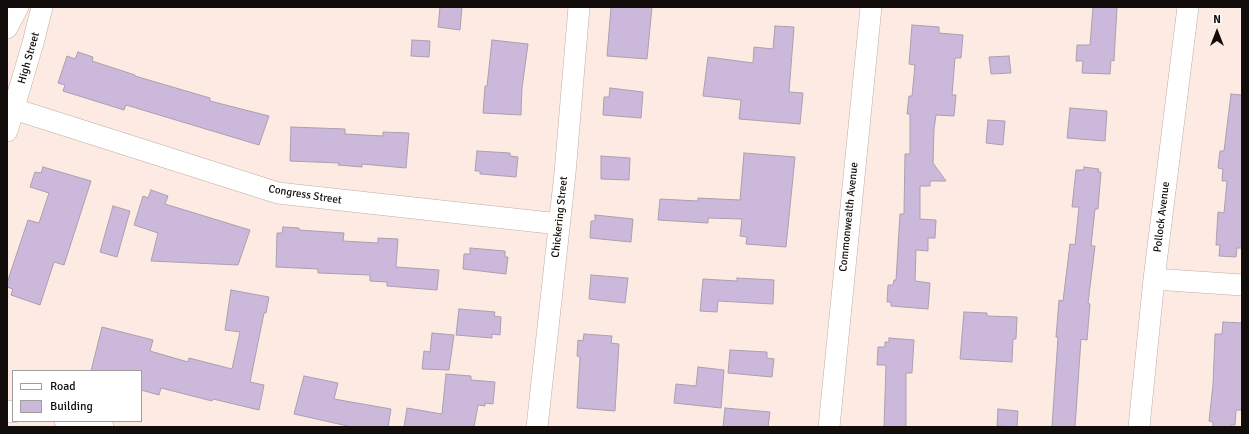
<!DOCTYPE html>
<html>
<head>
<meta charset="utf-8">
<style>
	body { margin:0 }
	#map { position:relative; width:1249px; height:434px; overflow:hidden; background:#fdebe3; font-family:Signika,sans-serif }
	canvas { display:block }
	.frame { position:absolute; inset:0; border:8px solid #120c0a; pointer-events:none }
	.legend { position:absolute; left:12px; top:370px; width:130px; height:52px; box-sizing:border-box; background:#fff; border:1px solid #a09e9d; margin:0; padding:5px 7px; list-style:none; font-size:12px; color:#120c0a }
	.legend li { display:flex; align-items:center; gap:8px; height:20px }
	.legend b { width:20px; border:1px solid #a09e9d }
	.north { position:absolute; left:1197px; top:12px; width:40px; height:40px; -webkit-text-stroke:3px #fff; paint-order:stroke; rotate:0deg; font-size:11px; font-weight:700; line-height:16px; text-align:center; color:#120c0a }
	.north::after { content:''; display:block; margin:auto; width:14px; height:18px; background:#120c0a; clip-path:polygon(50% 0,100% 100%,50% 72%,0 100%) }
</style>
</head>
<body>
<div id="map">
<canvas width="1249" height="434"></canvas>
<div class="frame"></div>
<ul class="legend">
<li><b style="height:5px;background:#fff"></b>Road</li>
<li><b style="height:11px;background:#ccb8da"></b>Building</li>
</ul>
<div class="north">N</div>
</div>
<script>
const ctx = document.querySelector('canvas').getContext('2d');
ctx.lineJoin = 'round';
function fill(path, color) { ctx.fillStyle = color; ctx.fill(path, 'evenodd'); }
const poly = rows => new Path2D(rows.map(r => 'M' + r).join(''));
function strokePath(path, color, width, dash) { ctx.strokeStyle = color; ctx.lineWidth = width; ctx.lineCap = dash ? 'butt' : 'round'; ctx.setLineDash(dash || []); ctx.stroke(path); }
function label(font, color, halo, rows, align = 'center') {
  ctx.font = font + ' Signika,sans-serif'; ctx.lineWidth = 4; ctx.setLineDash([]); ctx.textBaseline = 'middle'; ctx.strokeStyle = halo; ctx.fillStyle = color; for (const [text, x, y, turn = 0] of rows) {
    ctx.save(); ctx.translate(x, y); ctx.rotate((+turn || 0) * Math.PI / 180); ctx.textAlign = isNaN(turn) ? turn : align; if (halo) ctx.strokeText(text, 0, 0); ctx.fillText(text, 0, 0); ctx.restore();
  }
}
const building = poly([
	[440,7,462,7,460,30,438,27,440,7],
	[611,7,652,7,647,59,607,56,611,7],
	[1093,7,1117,7,1114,61,1111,60,1110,74,1082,73,1083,61,1076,61,1077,45,1090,45,1093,7],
	[912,25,939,27,939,33,963,35,961,58,955,58,952,95,956,95,954,116,936,115,934,129,933,163,946,181,930,181,930,186,920,186,920,219,936,220,935,238,928,238,928,251,916,250,915,281,930,283,928,309,891,306,891,302,887,302,888,285,893,285,894,280,896,280,900,214,904,214,905,154,910,154,910,114,907,114,909,96,912,96,915,65,909,64,912,25],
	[775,26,794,27,789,92,803,93,800,124,739,119,741,100,703,96,708,57,753,63,754,47,773,49,775,26],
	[412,40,430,41,429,57,411,56,412,40],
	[492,40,528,44,522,88,521,115,483,113,485,86,487,86,492,40],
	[78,52,93,57,92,61,135,75,135,76,210,98,210,101,269,116,259,145,126,105,124,110,63,91,65,85,58,83,67,56,75,59,78,52],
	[1009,56,1011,73,991,74,989,57,1009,56],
	[610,88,643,92,641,118,603,115,604,97,609,97,610,88],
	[1231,94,1242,95,1242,248,1237,248,1236,257,1219,256,1220,245,1216,245,1218,212,1224,213,1227,181,1222,181,1223,169,1218,168,1220,151,1224,151,1231,94],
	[1070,108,1107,111,1105,141,1067,138,1070,108],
	[988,120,1005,121,1003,145,986,143,988,120],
	[291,127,345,129,345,134,383,136,383,132,409,133,406,168,362,164,362,167,338,165,339,163,290,161,291,127],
	[477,151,510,153,510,156,518,157,516,177,480,174,480,171,475,171,477,151],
	[744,153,795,157,786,247,746,244,747,237,740,236,742,219,708,218,708,223,658,220,660,199,698,201,698,198,740,200,744,153],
	[601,156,630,158,629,180,601,179,601,156],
	[43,167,91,181,64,265,54,262,40,305,11,295,13,289,7,287,7,283,28,220,39,223,49,193,30,187,35,172,41,173,43,167],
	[1084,167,1099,169,1098,172,1101,172,1098,209,1095,209,1091,246,1095,246,1088,303,1090,304,1087,340,1081,339,1075,427,1052,427,1058,337,1056,337,1059,300,1063,301,1070,244,1075,245,1079,207,1072,207,1076,170,1084,170,1084,167],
	[151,190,168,196,165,204,250,230,238,265,151,261,158,233,134,225,143,196,148,198,151,190],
	[113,206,130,211,117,257,100,252,113,206],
	[595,215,633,219,631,242,590,238,591,221,595,221,595,215],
	[283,227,299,228,299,230,344,233,343,241,378,243,378,238,398,239,396,267,439,270,437,290,387,286,387,282,370,281,370,275,318,273,318,269,276,267,277,233,282,233,283,227],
	[470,248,505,251,505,257,508,257,506,274,463,269,464,254,470,254,470,248],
	[591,275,628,278,625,303,589,299,591,275],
	[737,278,774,280,773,304,718,301,717,312,700,311,703,279,737,281,737,278],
	[231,290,269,297,266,313,264,313,250,382,264,385,259,410,213,399,212,401,161,388,159,395,141,390,141,371,91,371,102,327,153,340,150,351,188,362,189,358,232,369,240,332,225,330,231,290],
	[459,309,495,312,494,316,501,317,500,335,492,334,492,338,456,335,459,309],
	[964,312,987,313,987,316,1017,317,1016,339,1013,339,1012,362,960,359,964,312],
	[1223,322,1242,323,1242,410,1236,410,1235,425,1231,425,1231,427,1213,427,1213,422,1209,421,1213,385,1215,334,1222,334,1223,322],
	[432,333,454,335,449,370,422,369,424,351,430,352,432,333],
	[584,334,612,336,611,343,619,344,615,411,577,408,580,357,577,356,578,340,583,341,584,334],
	[889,338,914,340,912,373,906,373,906,427,884,427,886,365,877,365,878,347,885,347,885,342,889,342,889,338],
	[730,350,767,352,767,358,774,359,772,377,728,373,730,350],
	[698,367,724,370,721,408,674,403,676,384,696,386,698,367],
	[446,374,471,376,471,380,495,382,493,404,485,403,485,406,478,405,474,427,404,427,407,408,442,414,446,374],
	[304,376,338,383,334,399,391,409,388,427,352,427,294,414,304,376],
	[725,408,770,412,768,427,723,427,725,408],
	[998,409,1018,411,1017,427,997,426,998,409]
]);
fill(building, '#ccb8da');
strokePath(building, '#a9a0af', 1);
const street = poly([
	[7,28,18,7],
	[14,109,278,193,559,224],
	[7,131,33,43,42,7],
	[1154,279,1242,285],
	[7,411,13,412],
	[65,421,103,427],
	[537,427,565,173,579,7],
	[829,427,871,7],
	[1139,427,1154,279,1188,7]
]);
strokePath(street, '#beaea5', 22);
strokePath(street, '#fff', 21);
label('11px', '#120c0a', '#fff', [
	["High Street",29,58,-74],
	["Congress Street",305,195,9],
	["Chickering Street",560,217,-84],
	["Commonwealth Avenue",849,217,-84],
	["Pollock Avenue",1162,217,-83]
]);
</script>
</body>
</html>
